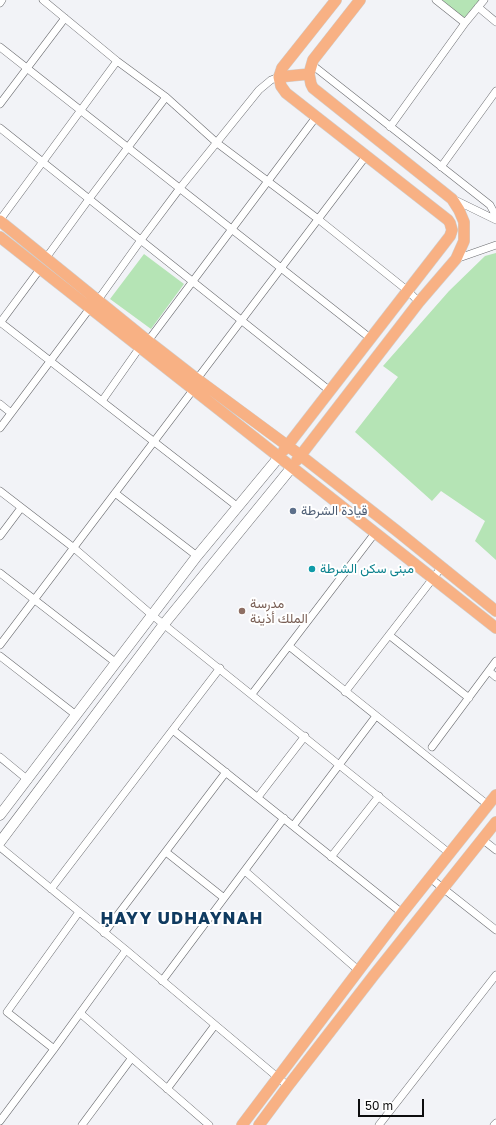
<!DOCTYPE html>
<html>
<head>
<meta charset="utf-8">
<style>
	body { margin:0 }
	#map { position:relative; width:496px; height:1125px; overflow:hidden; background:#f2f3f7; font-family:"Golos Text",sans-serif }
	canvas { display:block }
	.scale { position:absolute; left:358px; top:1099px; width:66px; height:18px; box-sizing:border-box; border:2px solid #0d0d0e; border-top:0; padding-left:5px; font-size:12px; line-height:14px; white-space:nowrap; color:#0d0d0e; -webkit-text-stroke:3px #fff; paint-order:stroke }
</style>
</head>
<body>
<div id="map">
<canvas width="496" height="1125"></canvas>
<div class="scale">50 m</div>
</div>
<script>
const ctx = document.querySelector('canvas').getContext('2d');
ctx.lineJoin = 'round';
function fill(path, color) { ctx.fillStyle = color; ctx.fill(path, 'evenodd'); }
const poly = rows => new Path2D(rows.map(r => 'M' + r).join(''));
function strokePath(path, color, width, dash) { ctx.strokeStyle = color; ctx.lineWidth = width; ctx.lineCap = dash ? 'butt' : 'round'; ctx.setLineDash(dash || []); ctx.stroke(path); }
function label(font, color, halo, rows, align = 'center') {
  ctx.font = font + ' "Golos Text",Vazirmatn,sans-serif'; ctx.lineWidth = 4; ctx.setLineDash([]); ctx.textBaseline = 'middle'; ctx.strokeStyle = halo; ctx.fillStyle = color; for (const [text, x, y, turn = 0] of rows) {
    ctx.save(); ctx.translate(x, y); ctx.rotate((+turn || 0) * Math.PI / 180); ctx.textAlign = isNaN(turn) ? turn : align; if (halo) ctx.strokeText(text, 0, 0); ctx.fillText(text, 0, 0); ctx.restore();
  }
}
fill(poly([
	[436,0,484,0,465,23],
	[496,253,496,560,475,541,485,521,441,491,432,501,355,432,398,377,383,366,449,291,485,256],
	[144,254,184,284,151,329,110,299]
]), '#b5e4b5');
const street = poly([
	[43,0,117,61,166,97,217,143,318,219,408,291,419,302],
	[436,0,465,23],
	[0,3,2,0],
	[478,7,496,22],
	[0,47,370,338],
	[311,64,490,205,496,216],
	[0,104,65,18],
	[390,127,465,23,484,0],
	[0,128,330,391],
	[441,167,496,91],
	[453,199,496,220],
	[0,220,117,61],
	[46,258,89,199,166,97],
	[456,259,496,245],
	[98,300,141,240,180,188,259,90,271,80,279,77],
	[0,322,238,507],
	[0,323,40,269],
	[148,341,316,117],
	[197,379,366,156],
	[102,401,140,347],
	[0,404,11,413],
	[0,428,90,308],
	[0,491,74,548,152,615,449,853],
	[115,493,197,556],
	[0,536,21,508],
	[0,573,115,662],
	[389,635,469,698],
	[0,645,193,390],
	[289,646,488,805],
	[0,656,76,715],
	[489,671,496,677],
	[345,692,441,568],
	[252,694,375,533],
	[174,731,402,913],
	[432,747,496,661],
	[0,757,28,780],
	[258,797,305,736],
	[293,826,376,716],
	[482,839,496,850],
	[0,847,126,950,288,1086],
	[166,852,224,898],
	[331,857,379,796],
	[245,871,358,970],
	[430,878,496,930],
	[51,889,220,668],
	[104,933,226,772],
	[162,981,284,818],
	[80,1013,209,1125],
	[54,1049,7,1012,79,912],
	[167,1089,215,1025],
	[0,1121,54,1049,126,950],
	[82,1125,131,1059],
	[379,1125,496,975],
	[494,1125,496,1123]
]);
const secondary = poly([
	[0,815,197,556,279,457],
	[0,842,164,624,292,467]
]);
const primary = poly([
	[279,77,309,74],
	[0,221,148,341,197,379,300,455,397,531,496,611],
	[0,237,496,628],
	[284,450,450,236,452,230,450,223,448,220,286,93,281,86,279,77,282,68,336,0],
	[297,460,419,302,456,259,464,241,464,222,459,210,452,199,313,88,311,84,309,74,313,60,360,0],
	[242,1125,402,913,496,795],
	[259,1125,288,1086,374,975,496,822]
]);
strokePath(street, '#6b6c70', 8);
strokePath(secondary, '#6b6c70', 11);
strokePath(primary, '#cfcfcf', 12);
strokePath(street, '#fff', 7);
strokePath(secondary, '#fff', 10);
strokePath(primary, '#f8b184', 11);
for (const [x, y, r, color] of [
	[293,511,4,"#5c6f8a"],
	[312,569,4,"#0f9aa8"],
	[242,611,4,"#8d6e63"]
]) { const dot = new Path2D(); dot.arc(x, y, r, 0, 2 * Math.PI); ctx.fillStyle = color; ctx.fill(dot); strokePath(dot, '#fff', 1.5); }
label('13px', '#4e5e75', '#fff', [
	["قيادة الشرطة",301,511]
], 'left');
label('13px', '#0d838f', '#fff', [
	["مبنى سكن الشرطة",320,569]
], 'left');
label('13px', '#785e54', '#fff', [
	["مدرسة",250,604],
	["الملك أذينة",250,619]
], 'left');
ctx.letterSpacing = '1px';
label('bold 17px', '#103b60', '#fff', [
	["ḨAYY UDHAYNAH",182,919]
]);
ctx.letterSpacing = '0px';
</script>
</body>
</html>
